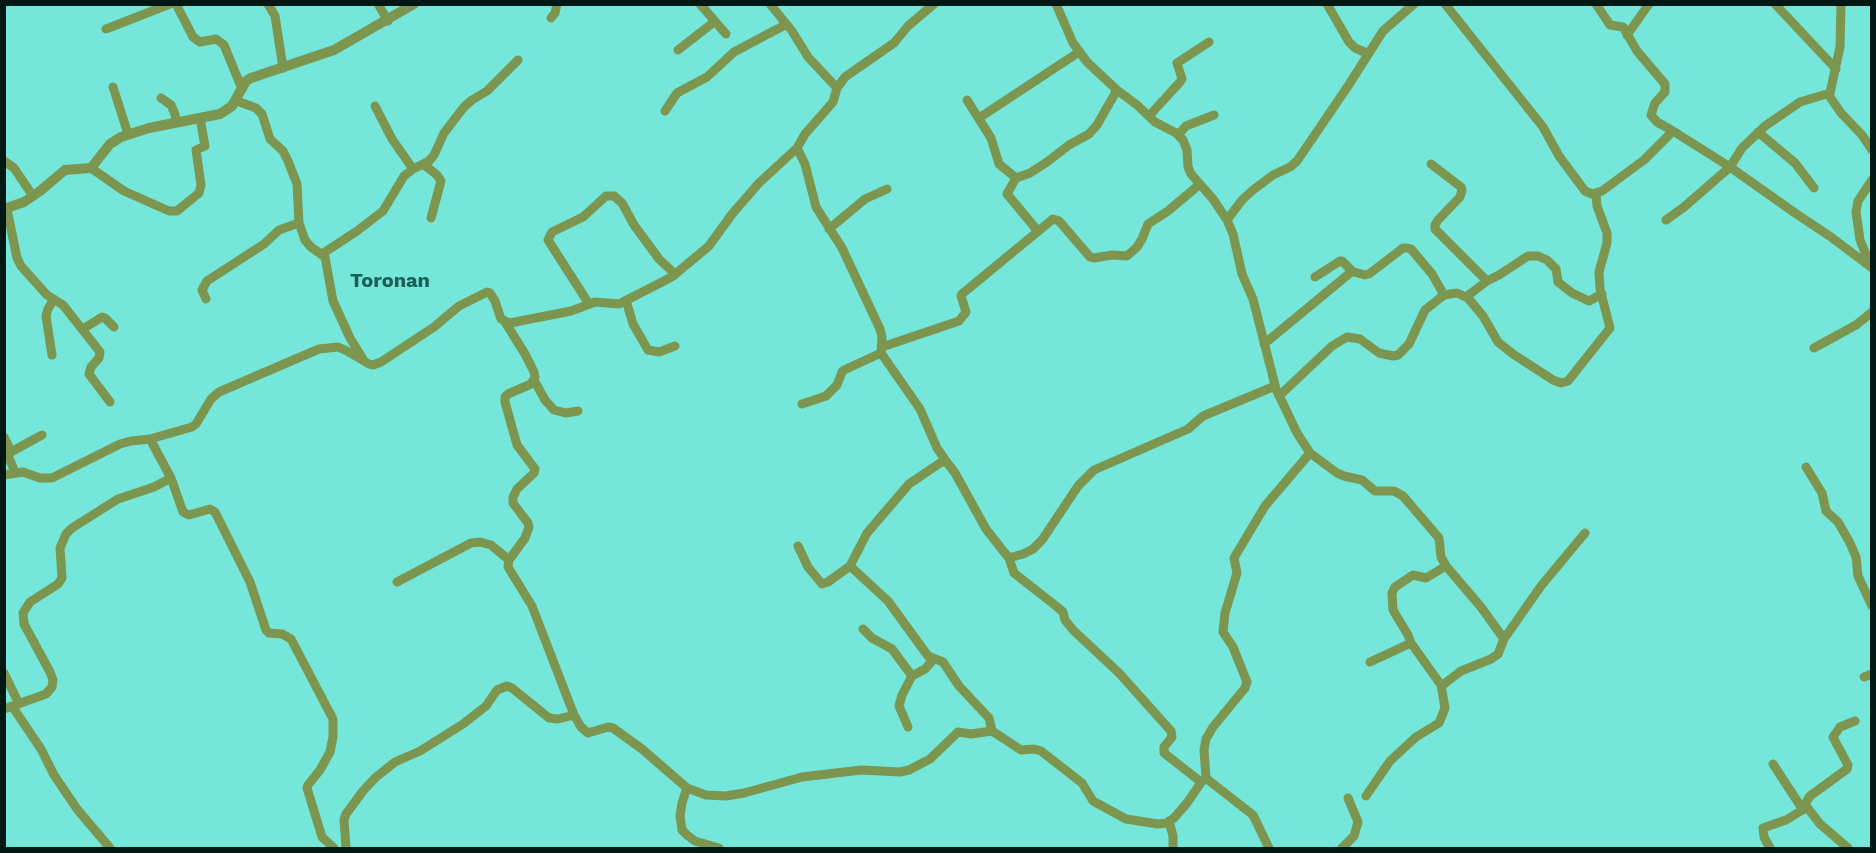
<!DOCTYPE html>
<html>
<head>
<meta charset="utf-8">
<style>
	body { margin:0 }
	#map { position:relative; width:1876px; height:853px; overflow:hidden; background:#74e6da; font-family:"Work Sans",sans-serif }
	canvas { display:block }
	.frame { position:absolute; inset:0; border:6px solid #001714; pointer-events:none }
</style>
</head>
<body>
<div id="map">
<canvas width="1876" height="853"></canvas>
<div class="frame"></div>
</div>
<script>
const ctx = document.querySelector('canvas').getContext('2d');
ctx.lineJoin = 'round';
const poly = rows => new Path2D(rows.map(r => 'M' + r).join(''));
function strokePath(path, color, width, dash) { ctx.strokeStyle = color; ctx.lineWidth = width; ctx.lineCap = dash ? 'butt' : 'round'; ctx.setLineDash(dash || []); ctx.stroke(path); }
function label(font, color, halo, rows, align = 'center') {
  ctx.font = font + ' "Work Sans",sans-serif'; ctx.lineWidth = 4.5; ctx.setLineDash([]); ctx.textBaseline = 'middle'; ctx.strokeStyle = halo; ctx.fillStyle = color; for (const [text, x, y, turn = 0] of rows) {
    ctx.save(); ctx.translate(x, y); ctx.rotate((+turn || 0) * Math.PI / 180); ctx.textAlign = isNaN(turn) ? turn : align; if (halo) ctx.strokeText(text, 0, 0); ctx.fillText(text, 0, 0); ctx.restore();
  }
}
strokePath(poly([
	[176,4,193,37,200,42,216,39,224,45,242,89],
	[268,4,275,16,283,68],
	[378,4,388,21],
	[700,4,726,34],
	[770,4,792,31,808,57,837,88],
	[1056,4,1073,43,1087,62,1117,90,1137,105,1155,122,1176,133,1183,140,1187,150,1188,167,1191,174,1213,199,1227,220,1233,234,1242,274,1253,299,1276,389,1297,433,1310,453,1265,506,1234,558,1237,573,1225,613,1223,632,1233,647,1247,682,1245,688,1213,727,1206,739,1204,750,1206,778],
	[1327,4,1349,42,1355,48,1367,53],
	[1445,4,1543,127,1559,156,1585,191,1592,194,1602,191,1644,160,1673,131,1730,167,1795,213,1831,237,1872,268],
	[1596,4,1610,25,1623,27,1637,51,1665,84,1665,92,1655,103,1651,115,1657,122,1673,131],
	[1775,4,1836,69],
	[1841,4,1840,47,1830,93,1830,97,1841,113,1862,135,1872,150],
	[551,18,555,13,557,4],
	[106,29,170,4],
	[1627,35,1649,4],
	[678,50,714,22],
	[113,87,128,134],
	[161,98,171,105,175,114,176,123],
	[967,100,991,138,999,164,1016,178,1030,173,1047,162,1069,145,1089,134,1097,125,1117,90],
	[237,101,256,108,262,114,270,139,283,151,288,161,297,184,299,223,305,240,311,247,325,257,333,301,350,338,363,359],
	[375,106,392,139,413,169],
	[665,111,677,93,707,77,734,52,785,25],
	[1149,116,1180,82,1182,79,1177,63,1209,42],
	[979,118,1079,52],
	[1758,132,1795,163,1814,188],
	[1178,135,1186,126,1214,115],
	[797,148,805,164,816,207,842,248,880,329,882,337,881,353,920,409,937,448,946,461],
	[4,161,14,168,33,196],
	[423,164,437,175,441,181,431,218],
	[1431,164,1461,187,1462,190,1460,197,1438,220,1435,225,1435,229,1487,281],
	[91,168,124,191,169,211,177,211,199,193,201,185,196,150,205,146,200,118],
	[1016,178,1007,194,1037,230],
	[7,209,17,258,21,266,47,295,63,305,100,352,99,358,91,367,89,374,110,402],
	[1227,220,1242,200,1253,190,1273,175,1290,167,1297,161,1348,86,1383,31,1414,4],
	[1666,220,1684,207,1730,167,1742,148,1765,126,1800,102,1830,93],
	[829,229,865,199,887,189],
	[322,254,357,231,383,211,404,176,413,169,429,161,434,155,444,133,464,107,472,100,487,91,518,60],
	[1871,267,1860,240,1856,212,1858,201,1872,180],
	[1351,271,1365,275,1369,274,1403,248,1407,248,1411,249,1432,274,1444,295],
	[1466,297,1487,281,1499,275,1528,256,1538,256,1547,260,1556,269,1558,282,1572,293,1589,301,1602,294],
	[206,299,202,290,207,281,264,244,279,230,299,223],
	[626,300,633,324,648,350,659,352,675,346],
	[589,304,548,240,552,232,583,217,606,196,614,196,622,203,634,225,648,244,659,259,675,274],
	[505,322,525,354,534,372,535,377,531,384,508,394,505,397,505,402,517,445,535,469,534,473,517,489,513,497,513,503,528,523,529,527,525,538,509,560,508,567,532,606,574,715],
	[83,329,102,317,105,318,114,327],
	[1264,344,1350,273,1351,270,1342,261,1340,261,1315,277],
	[882,347,959,321,966,312,961,296,962,294,1053,219,1059,221,1090,257,1094,258,1112,255,1127,256,1137,247,1142,239,1148,224,1168,211,1200,184],
	[1814,348,1856,325,1872,312],
	[52,355,46,316,48,309,54,299],
	[534,380,545,400,554,410,566,413,578,411],
	[1279,396,1332,346,1347,337,1360,339,1379,353,1393,356,1398,355,1409,344,1425,310,1444,295,1457,293,1468,298,1483,316,1498,342,1513,354,1553,380,1561,383,1568,381,1610,328,1600,289,1599,272,1607,243,1607,233,1597,206,1596,193],
	[802,404,826,396,837,385,842,372,844,370,881,353],
	[4,437,11,451],
	[150,439,171,478,183,512,189,515,210,509,215,512,250,582,266,630,269,633,282,634,291,639,333,719,333,737,330,752,320,770,308,785,307,788,322,837,334,848],
	[1310,453,1337,473,1344,476,1362,480,1375,491,1394,491,1403,496,1439,538,1441,557,1446,566,1481,607,1504,639],
	[1806,467,1822,493,1826,511,1838,522,1850,543,1856,557,1858,576,1872,606],
	[15,472,9,458,9,453,42,435],
	[4,475,23,472,40,478,52,478,120,444,131,441,150,439,192,427,196,424,211,399,219,392,319,349,338,347,347,351,369,364,373,365,381,362,434,327,459,306,487,292,490,293,495,301,501,319,510,323,571,311,595,302,619,304,664,281,673,276,709,246,732,214,759,183,797,148,805,134,833,102,837,88,845,77,894,43,908,26,934,4],
	[798,546,808,567,822,584,828,582,850,566],
	[1009,558,1014,573,1056,606,1063,612,1065,620,1073,630,1119,673,1171,731,1172,737,1164,747,1164,753,1201,782],
	[397,582,471,543,480,542,491,545,509,560],
	[863,629,872,638,892,649,912,676],
	[1411,643,1408,635,1393,610,1392,593,1395,587,1413,575,1426,578,1446,566],
	[1370,662,1411,643,1441,685,1444,684,1461,671,1491,659,1498,654,1504,639,1541,586,1585,533],
	[4,673,19,704],
	[1864,677,1872,674],
	[12,706,41,749,54,775,77,809,110,848],
	[4,709,46,694,52,687,53,680,50,672,24,624,23,613,30,602,58,584,62,578,60,548,66,534,72,528,118,499,154,487,171,478],
	[908,727,899,706,902,695,912,676,925,669,933,660],
	[992,731,989,718,959,686,943,662,928,656,888,601,850,566,867,533,909,484,940,463,946,461,955,473,986,529,1004,552,1009,558,1023,554,1033,549,1042,540,1078,486,1094,470,1188,429,1203,416,1275,386],
	[1773,764,1803,810],
	[687,788,682,803,680,816,682,830,687,835,695,841,719,848],
	[1366,796,1390,761,1416,737,1439,723,1445,708,1441,685],
	[1807,807,1805,804,1810,796,1847,769,1848,765,1833,737,1840,727,1855,721],
	[1169,821,1173,836,1173,848],
	[346,848,344,820,346,814,363,791,375,778,395,762,420,751,463,724,486,706,497,690,507,686,512,688,549,718,558,719,574,715,581,727,588,733,608,727,613,728,642,749,687,788,706,795,726,796,744,793,802,777,861,770,900,772,909,770,930,759,958,732,971,734,992,731,1021,750,1034,749,1041,751,1082,783,1093,801,1126,819,1158,824,1167,823,1174,818,1187,803,1202,781,1207,779,1253,815,1269,848],
	[1342,848,1354,836,1358,822,1348,798],
	[1770,848,1764,837,1763,828,1786,820,1807,807,1820,824,1848,848]
]), '#7c9650', 9);
strokePath(poly([
	[4,209,24,202,40,191,65,170,91,168,110,144,121,137,149,128,220,114,232,106,246,81,251,78,334,50,414,4]
]), '#7c9650', 10);
label('bold 20px', '#1f5d57', '#74e6da', [
	["Toronan",390,281]
]);
</script>
</body>
</html>
